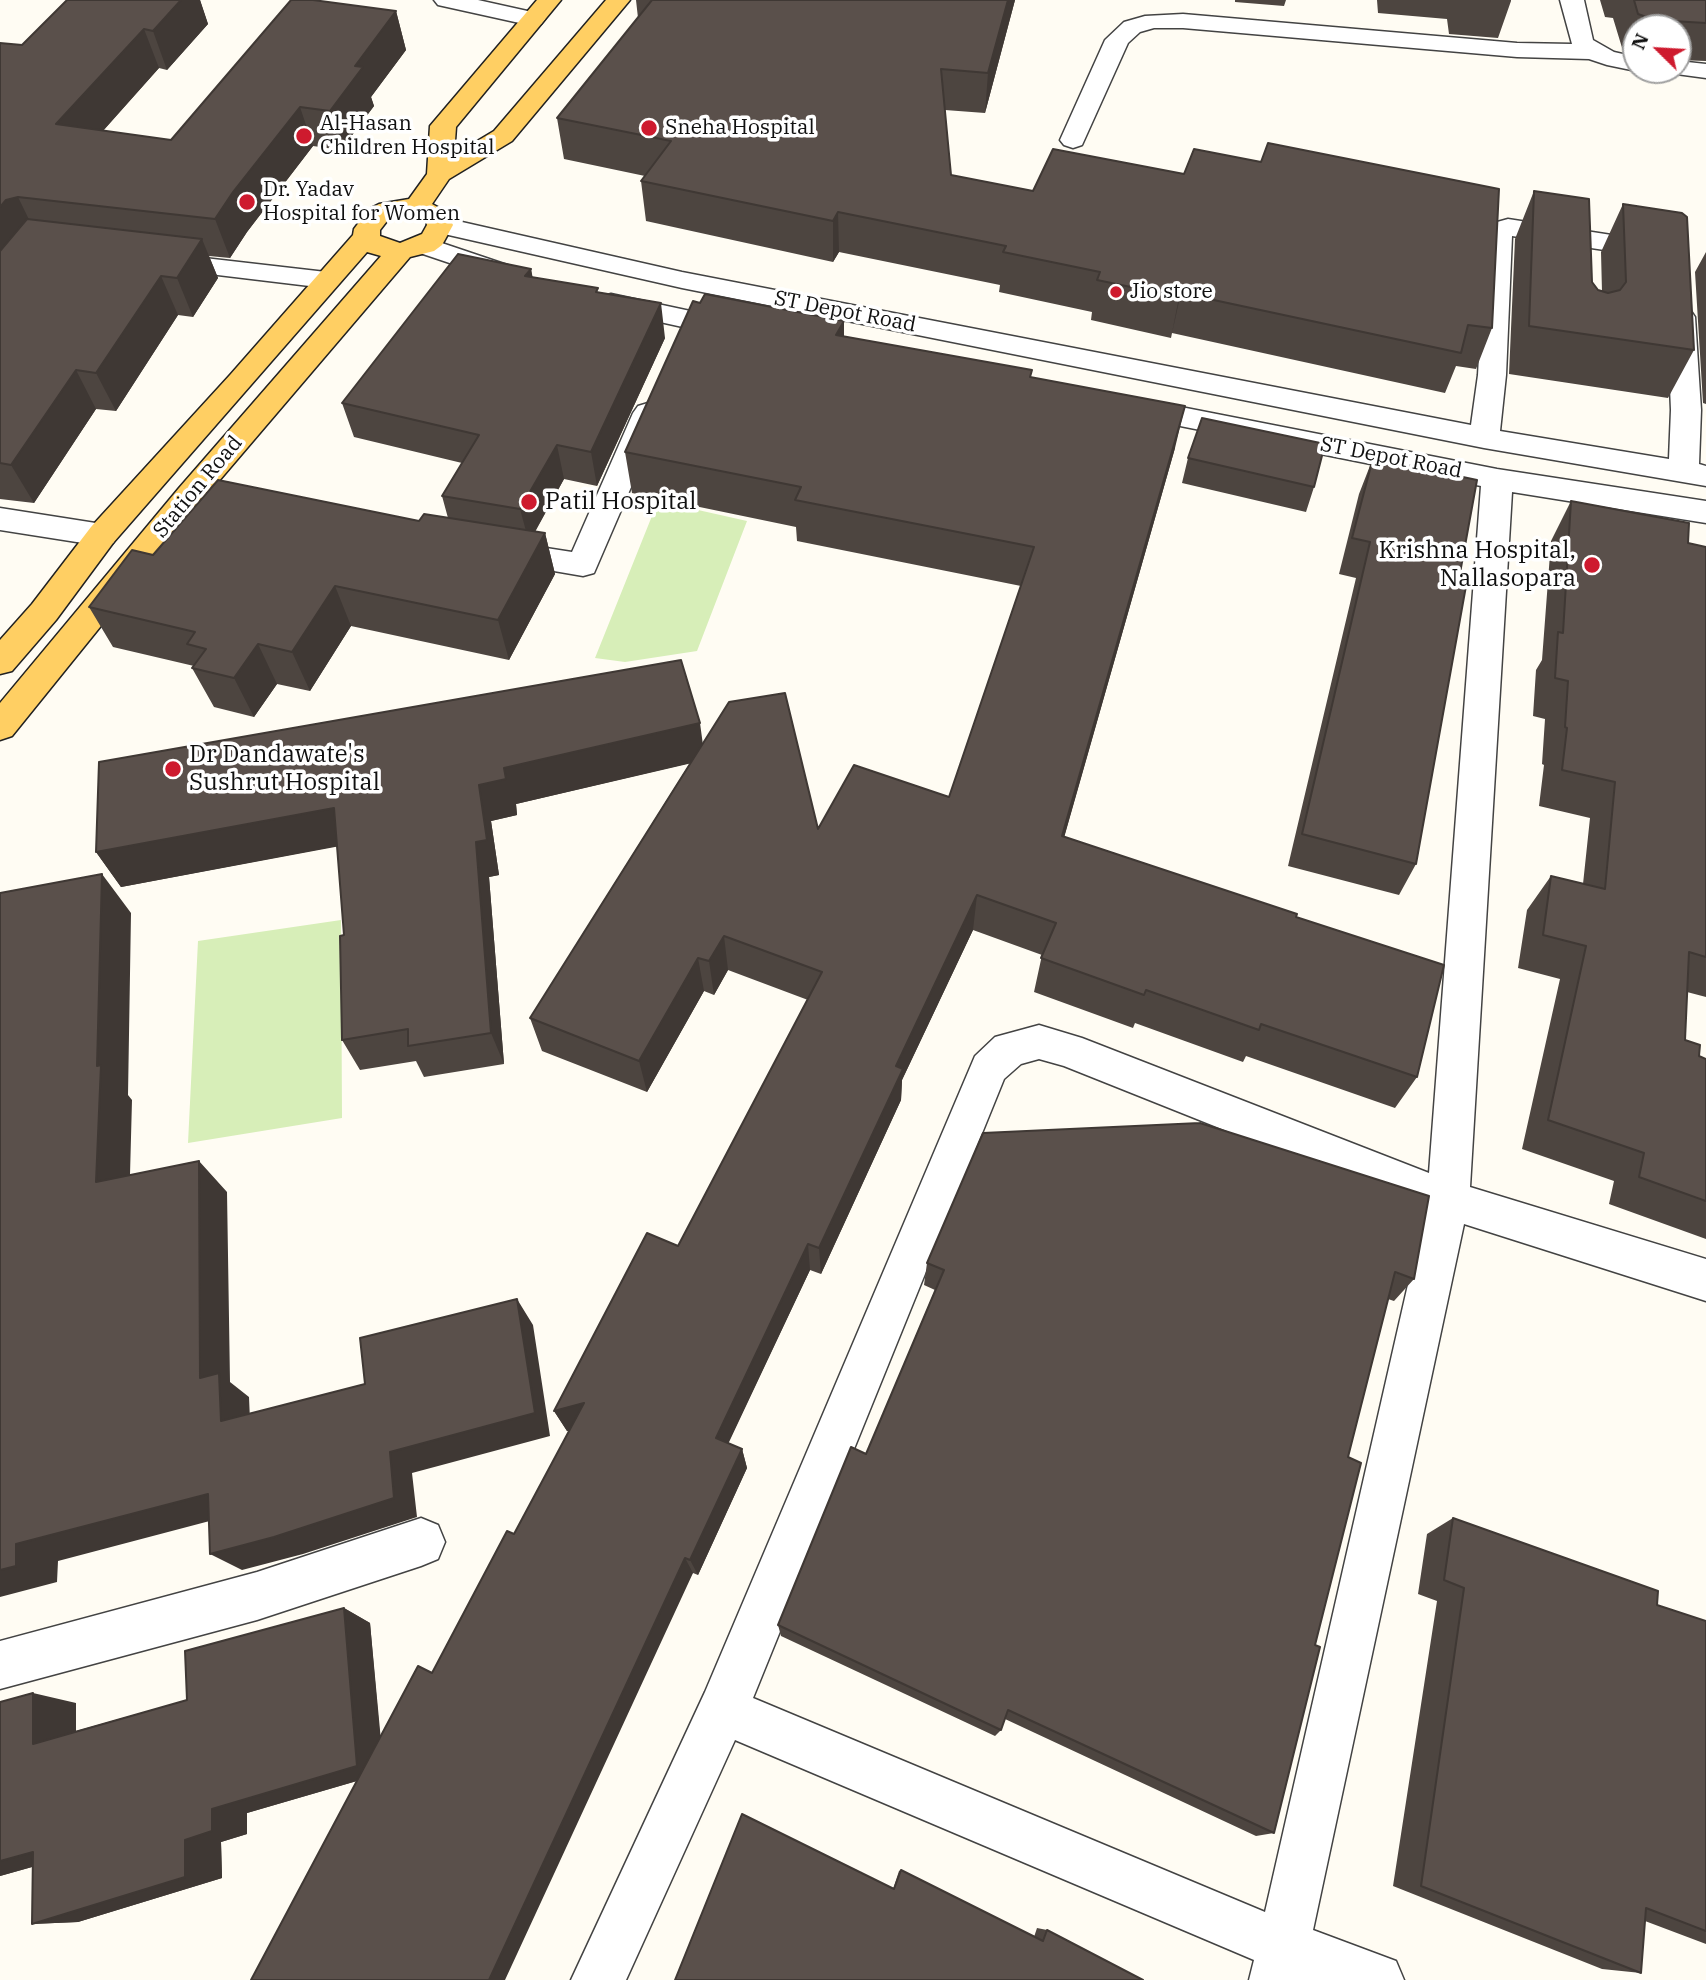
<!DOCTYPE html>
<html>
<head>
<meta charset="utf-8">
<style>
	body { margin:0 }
	#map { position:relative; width:1706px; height:1980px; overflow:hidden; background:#fffcf3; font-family:"IBM Plex Serif",serif }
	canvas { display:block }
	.north { position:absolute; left:1622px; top:14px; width:70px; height:70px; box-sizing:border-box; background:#fff; border:2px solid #9f9f9f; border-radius:50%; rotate:294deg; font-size:19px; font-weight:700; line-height:28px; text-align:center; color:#101010 }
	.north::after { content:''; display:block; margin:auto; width:24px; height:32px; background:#ce1a2e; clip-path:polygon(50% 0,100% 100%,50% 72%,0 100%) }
</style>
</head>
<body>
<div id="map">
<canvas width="1706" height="1980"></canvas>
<div class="north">N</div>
</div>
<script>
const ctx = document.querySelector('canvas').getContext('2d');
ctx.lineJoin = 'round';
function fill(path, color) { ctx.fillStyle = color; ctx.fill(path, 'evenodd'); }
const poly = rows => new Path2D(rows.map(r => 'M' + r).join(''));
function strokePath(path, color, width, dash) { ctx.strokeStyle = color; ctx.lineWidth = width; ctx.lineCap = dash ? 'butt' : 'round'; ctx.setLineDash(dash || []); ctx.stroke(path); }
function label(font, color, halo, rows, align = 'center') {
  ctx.font = font + ' "IBM Plex Serif",serif'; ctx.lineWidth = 7; ctx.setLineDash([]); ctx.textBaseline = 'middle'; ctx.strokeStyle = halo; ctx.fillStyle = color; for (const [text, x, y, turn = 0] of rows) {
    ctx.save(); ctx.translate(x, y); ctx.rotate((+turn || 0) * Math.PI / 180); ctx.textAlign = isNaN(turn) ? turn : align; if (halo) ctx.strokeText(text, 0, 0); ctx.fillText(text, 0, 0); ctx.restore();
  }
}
fill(poly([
	[658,501,747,521,697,651,625,662,595,658],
	[341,920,342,1118,188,1143,198,941]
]), '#d7eeb8');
const minor = poly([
	[434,0,478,0,541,14,545,19,541,24,533,26,438,5,434,0],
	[1560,0,1584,0,1593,40,1614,52,1636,57,1636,70,1641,70,1636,71,1607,65,1589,59,1517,57,1183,28,1154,28,1140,32,1128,43,1082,145,1073,148,1064,145,1060,140,1105,40,1124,22,1145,16,1183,14,1517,43,1572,44,1560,0],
	[1678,61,1706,64,1706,78,1669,73,1667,70,1678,70,1678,61],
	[440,217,682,272,1471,425,1478,375,1486,230,1490,224,1508,219,1657,242,1667,244,1671,250,1667,256,1657,258,1512,236,1506,375,1500,431,1669,459,1671,410,1667,317,1671,311,1681,308,1691,311,1695,317,1701,410,1699,464,1706,466,1706,486,1484,448,682,288,431,231,427,225,431,219,440,217],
	[424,237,516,268,520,274,516,280,506,282,414,251,411,245,414,239,424,237],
	[161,253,326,272,336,274,340,280,336,286,326,288,151,267,147,261,151,255,161,253],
	[611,294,737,321,747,324,751,330,747,336,737,339,601,309,597,303,601,297,611,294],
	[1130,397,1497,469,1706,501,1706,523,1512,492,1470,1187,1706,1259,1706,1301,1464,1224,1313,1930,1396,1961,1404,1980,1249,1980,1254,1960,735,1740,626,1980,571,1980,705,1692,975,1056,995,1037,1039,1025,1082,1038,1429,1173,1481,486,1120,414,1115,407,1120,400,1130,397],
	[1039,1059,1064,1066,1425,1210,1265,1912,753,1698,1004,1079,1021,1064,1039,1059],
	[648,403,658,406,663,413,594,573,583,576,490,560,485,552,490,544,501,541,572,552,633,413,638,406,648,403],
	[0,508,102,524,113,527,118,535,113,543,102,546,0,530,0,508],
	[421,1518,438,1525,445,1542,438,1559,421,1566,257,1620,0,1689,0,1641,257,1572,421,1518]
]);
const major = poly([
	[537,0,561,0,456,127,454,155,494,131,606,0,630,0,512,141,449,179,432,204,447,212,453,225,442,245,434,251,410,257,201,502,12,736,0,740,0,703,179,488,381,256,367,252,113,543,56,620,12,671,0,674,0,640,32,604,91,527,230,375,353,235,354,229,369,209,379,204,409,199,427,174,430,126,537,0],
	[411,215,426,221,427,225,422,234,400,243,380,236,380,230,387,221,411,215]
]);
strokePath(minor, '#434343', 3);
strokePath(major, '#212121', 3);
fill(minor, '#fff');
fill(major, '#ffcf63');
fill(poly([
	[67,0,200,0,208,24,167,70,159,68,103,131,171,140,396,11,406,50,371,97,374,106,341,150,313,146,247,232,230,258,209,256,218,278,193,317,178,315,116,411,96,409,34,503,0,499,0,43,22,45],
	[636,0,1015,0,985,113,945,110,951,175,1492,328,1476,369,1456,366,1445,393,1172,333,1171,338,1091,320,1092,312,999,292,1000,285,839,252,833,262,646,221,641,181,645,176,564,159,557,118,638,18],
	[1235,0,1286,0,1284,6,1235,2],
	[1377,0,1511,0,1511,1,1498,38,1449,34,1447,19,1378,13],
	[1600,0,1706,0,1706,61,1678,60,1678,28,1636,28,1636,56,1623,51,1613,18,1605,17],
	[1534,191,1592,282,1598,290,1602,292,1601,252,1623,204,1694,350,1668,398,1509,374,1515,239],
	[1706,252,1706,404,1703,403,1695,272],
	[531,269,532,277,599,293,665,338,597,486,564,479,535,532,545,533,555,574,509,660,351,626,310,691,277,684,254,717,214,707,192,668,194,666,113,647,89,607,153,555,448,518,442,496,462,463,354,437,342,403],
	[844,321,844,336,1031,377,1175,448,1064,837,1296,917,1417,1077,1395,1108,1246,1056,1243,1062,1135,1023,1133,1028,1034,992,1042,955,973,930,902,1080,901,1100,821,1274,810,1270,728,1443,742,1449,747,1468,698,1575,693,1573,357,1781,247,1813,247,1834,221,1842,222,1878,78,1922,32,1924,32,1867,0,1876,0,1702,76,1703,76,1731,187,1700,344,1608,370,1623,380,1737,432,1673,514,1534,569,1431,567,1431,554,1411,678,1246,808,1000,728,970,714,995,704,991,647,1092,542,1051,530,1018,690,763,516,804,517,815,491,821,499,875,489,877,504,1064,424,1077,416,1061,360,1070,342,1040,344,935,337,846,121,887,96,852,703,743,818,829,949,797,1021,586,797,541,796,527,632,493,625,452],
	[1188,458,1314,487,1306,512,1182,483],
	[1373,458,1458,584,1416,864,1399,895,1288,866,1356,578,1339,574,1359,494],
	[1571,501,1688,543,1706,547,1706,997,1687,992,1685,1040,1699,1056,1706,1059,1706,1239,1609,1204,1614,1181,1522,1149,1560,979,1518,968,1527,910,1551,876,1583,884,1590,818,1539,806,1544,765,1542,764,1545,719,1533,716,1536,670,1542,660,1551,541],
	[983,1133,1414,1279,1394,1301,1388,1299,1348,1457,1315,1645,1274,1833,1256,1836,1005,1719,1001,1730,995,1736,781,1636,778,1625,866,1454,935,1290,924,1285,927,1263],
	[1453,1518,1657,1605,1706,1621,1706,1944,1645,1921,1641,1973,1602,1969,1393,1886,1437,1601,1418,1594,1427,1534],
	[901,1870,1034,1937,1037,1928,1047,1930,1143,1980,893,1889,899,1871]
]), '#4d4540');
fill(poly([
	[181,0,200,0,208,24,167,70,153,31],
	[1008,0,1015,0,985,113,988,73],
	[396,11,406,50,371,97,374,106,341,150,330,111,355,66],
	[144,29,159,68,74,163,56,124],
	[300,107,313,146,247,232,230,258,215,219,233,192],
	[18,197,37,236,0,271,0,207,6,200],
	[838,212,839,252,833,262,833,221],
	[202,239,218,278,193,317,177,278],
	[531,269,538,304,525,276],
	[161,276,178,315,116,411,96,373],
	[1181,293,1172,333,1171,338,1179,297],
	[661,303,665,338,597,486,591,452],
	[844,321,844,363,836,335],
	[76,370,96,409,34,503,11,465],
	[1185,406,1175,448,1054,873,1062,836],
	[557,445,564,479,529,542,520,509],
	[545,533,555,574,509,660,498,620],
	[335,586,351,626,310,691,292,652],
	[258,644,277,684,254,717,234,678],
	[700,723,705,760,516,804,517,815,491,821,499,875,489,877,504,1064,491,1033,476,842,479,785,504,768],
	[334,808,351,844,121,887,96,852],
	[102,874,131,913,128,1095,132,1100,129,1212,96,1182,97,1066],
	[977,895,973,930,902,1080,901,1100,821,1274,819,1248,896,1066],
	[724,936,728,970,714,995,709,961],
	[698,958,704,991,647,1092,639,1061],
	[199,1161,227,1192,230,1382,249,1397,251,1443,221,1421,200,1378],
	[808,1244,810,1270,722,1457,716,1438],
	[517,1299,533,1325,550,1436,412,1473,417,1517,303,1554,242,1570,210,1554,390,1452],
	[584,1403,595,1424,567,1431,554,1411],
	[742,1449,747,1468,698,1575,690,1560],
	[208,1494,240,1513,58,1561,57,1582,0,1597,0,1570,16,1544],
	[685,1558,693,1573,505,1980,489,1980],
	[344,1608,370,1623,384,1773,247,1813,247,1834,221,1842,222,1878,78,1922,32,1924,185,1840,212,1809],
	[33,1693,76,1703,76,1751,33,1744],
	[33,1852,78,1854,0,1876,0,1861]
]), '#3f3834');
const building = poly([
	[67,0,181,0,153,31,144,29,56,124,171,140,291,0,313,0,396,11,355,66,363,67,330,111,300,107,233,192,215,219,18,197,6,200,0,207,0,43,22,45,67,0],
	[652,0,1008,0,988,73,941,69,951,175,1033,191,1053,149,1184,174,1194,149,1261,162,1268,143,1499,189,1492,328,1468,325,1461,353,1181,293,1179,297,1097,280,1100,272,1003,252,1006,246,838,212,833,221,641,181,671,141,557,118,652,0],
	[1634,0,1706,0,1706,23,1655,20,1638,14,1634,0],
	[1534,191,1589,199,1592,282,1598,290,1608,293,1620,290,1626,282,1623,204,1682,213,1687,217,1694,350,1529,326,1534,191],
	[27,219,202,239,177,278,161,276,96,373,76,370,11,465,0,463,0,251,27,219],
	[458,254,531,269,525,276,598,288,596,292,661,303,591,452,557,445,520,509,442,496,479,435,342,403,458,254],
	[705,294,844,321,836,335,1032,370,1030,377,1185,406,1062,836,1297,914,1296,917,1444,965,1417,1077,1261,1024,1259,1030,1146,990,1144,995,1041,958,1056,923,977,895,896,1066,903,1069,819,1248,808,1244,716,1438,742,1449,690,1560,685,1558,489,1980,251,1980,418,1666,432,1673,507,1531,514,1534,584,1403,554,1411,647,1233,678,1246,822,972,724,936,709,961,698,958,639,1061,530,1018,729,702,785,693,818,829,854,765,949,797,1034,547,795,500,801,487,625,452,693,301,700,303,705,294],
	[1202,418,1325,444,1314,487,1188,458,1202,418],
	[1373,458,1477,480,1458,584,1466,586,1416,864,1302,834,1370,542,1352,538,1373,458],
	[218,480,419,521,424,514,545,533,498,620,335,586,292,652,258,644,234,678,192,668,206,649,187,644,195,632,89,607,132,550,153,555,218,480],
	[1571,501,1689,523,1688,543,1706,547,1706,957,1689,952,1685,1040,1700,1045,1699,1056,1706,1059,1706,1201,1639,1177,1644,1153,1548,1120,1586,946,1543,935,1551,876,1605,889,1615,782,1562,770,1567,728,1565,727,1568,681,1555,678,1558,632,1563,633,1571,501],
	[681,660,700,723,504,768,506,779,479,785,487,840,476,842,491,1033,408,1046,408,1029,342,1040,340,936,344,935,334,808,96,852,99,762,681,660],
	[102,874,97,1066,101,1065,96,1182,199,1161,200,1378,219,1373,221,1421,365,1384,360,1338,517,1299,535,1413,390,1452,394,1498,274,1537,210,1554,208,1494,16,1544,16,1566,0,1570,0,893,102,874],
	[1200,1123,1429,1196,1414,1279,1395,1272,1348,1457,1361,1463,1315,1645,1320,1647,1274,1833,1008,1710,1001,1730,778,1625,851,1447,866,1454,944,1270,927,1263,983,1133,1200,1123],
	[1453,1518,1658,1591,1657,1605,1706,1621,1706,1931,1646,1908,1641,1973,1421,1886,1464,1588,1444,1580,1453,1518],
	[344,1608,357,1766,212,1809,212,1831,185,1840,185,1877,32,1924,33,1852,0,1861,0,1702,33,1693,33,1744,187,1700,185,1651,344,1608],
	[742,1814,894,1889,901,1870,1043,1941,1047,1930,1143,1980,675,1980,742,1814]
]);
fill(building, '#5a504b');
strokePath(building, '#3f3834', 2);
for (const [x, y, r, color] of [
	[649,128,9,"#ce1a2e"],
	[304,136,9,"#ce1a2e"],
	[247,202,9,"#ce1a2e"],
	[1116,292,7,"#ce1a2e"],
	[529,502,9,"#ce1a2e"],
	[1592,565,9,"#ce1a2e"],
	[173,769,9,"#ce1a2e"]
]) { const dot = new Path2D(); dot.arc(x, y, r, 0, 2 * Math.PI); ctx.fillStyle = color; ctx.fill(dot); strokePath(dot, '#fff', 2.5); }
label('21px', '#101010', '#fff', [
	["Al-Hasan",320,124],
	["Children Hospital",320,148],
	["Sneha Hospital",665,128],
	["Dr. Yadav",263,190],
	["Hospital for Women",263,214],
	["Jio store",1130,292]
], 'left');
label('21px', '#101010', '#fff', [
	["ST Depot Road",845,312,11],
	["ST Depot Road",1391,458,11],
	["Station Road",198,487,-50]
]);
label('24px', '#101010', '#fff', [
	["Patil Hospital",545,502],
	["Krishna Hospital,",1576,551,"right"],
	["Nallasopara",1576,579,"right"],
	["Dr Dandawate's",189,755],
	["Sushrut Hospital",189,783]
], 'left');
</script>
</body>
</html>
